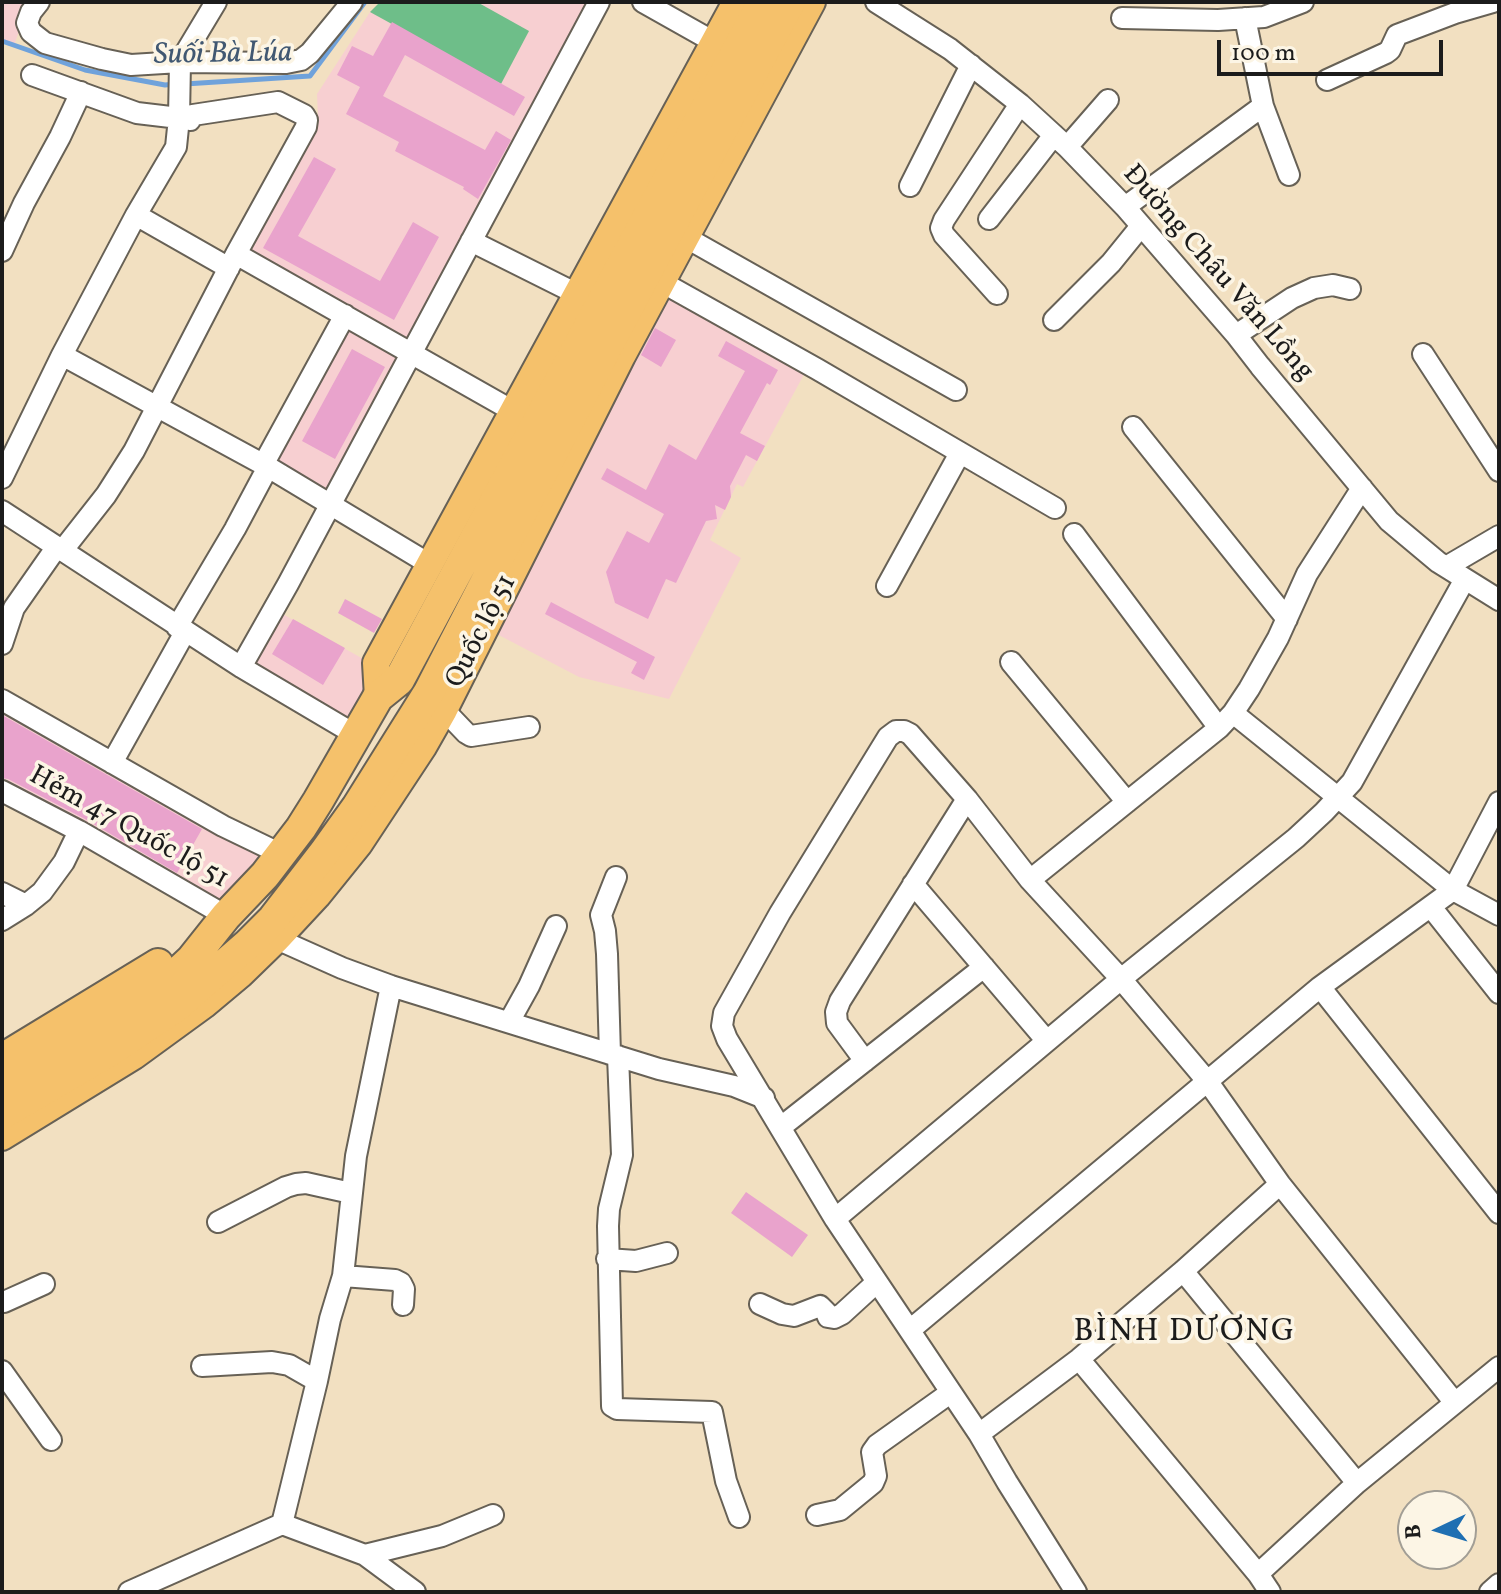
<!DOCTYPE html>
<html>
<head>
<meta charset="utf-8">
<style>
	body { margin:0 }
	#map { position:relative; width:1501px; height:1594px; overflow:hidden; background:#f2e0c1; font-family:Vollkorn,serif }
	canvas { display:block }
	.frame { position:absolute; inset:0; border:4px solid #1c1c1c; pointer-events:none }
	.north { position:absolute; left:1397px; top:1490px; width:80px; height:80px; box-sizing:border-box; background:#fcf5e5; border:2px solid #a29e95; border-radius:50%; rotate:266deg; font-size:22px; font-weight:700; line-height:32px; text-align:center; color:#1c1c1c }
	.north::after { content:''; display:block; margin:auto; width:28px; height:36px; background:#1f6fb2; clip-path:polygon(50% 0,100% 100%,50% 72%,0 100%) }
	.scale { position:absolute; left:1217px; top:40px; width:226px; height:36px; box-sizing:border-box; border:4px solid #1c1c1c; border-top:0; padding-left:10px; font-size:24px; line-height:28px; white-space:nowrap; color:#1c1c1c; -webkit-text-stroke:6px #fcf5e5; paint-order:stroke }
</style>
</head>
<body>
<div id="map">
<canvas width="1501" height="1594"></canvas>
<div class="frame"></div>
<div class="north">B</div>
<div class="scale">100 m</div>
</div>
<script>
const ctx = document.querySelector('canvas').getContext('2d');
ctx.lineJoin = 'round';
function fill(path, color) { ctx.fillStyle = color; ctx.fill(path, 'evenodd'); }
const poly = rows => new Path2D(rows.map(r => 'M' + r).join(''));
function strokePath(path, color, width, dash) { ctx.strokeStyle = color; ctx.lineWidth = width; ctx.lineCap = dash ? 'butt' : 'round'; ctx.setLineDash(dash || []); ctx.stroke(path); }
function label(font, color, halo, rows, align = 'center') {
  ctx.font = font + ' Vollkorn,serif'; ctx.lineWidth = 7; ctx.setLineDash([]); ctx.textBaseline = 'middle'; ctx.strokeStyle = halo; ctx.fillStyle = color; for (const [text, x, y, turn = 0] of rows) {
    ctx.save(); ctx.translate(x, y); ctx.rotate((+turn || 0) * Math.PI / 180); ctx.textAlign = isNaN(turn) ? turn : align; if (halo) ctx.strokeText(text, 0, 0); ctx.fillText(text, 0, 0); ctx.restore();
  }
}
fill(poly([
	[2,2,32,2,22,22,14,46,2,41],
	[380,2,592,2,408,347,243,254,318,117,317,94,370,12],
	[667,288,808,367,743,487,737,484,710,540,741,558,669,699,579,677,493,632],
	[346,320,404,352,327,496,269,461],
	[279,612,367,661,369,695,352,726,248,665],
	[2,706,270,854,229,902,197,892,2,785]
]), '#f7cfd1');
fill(poly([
	[380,2,477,2,529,31,501,84,370,12]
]), '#6ebe89');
strokePath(poly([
	[2,41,85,70,165,85,175,84],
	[185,84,310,76,365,2]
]), '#6fa2db', 5);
fill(poly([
	[392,22,525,97,514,116,405,55,383,96,485,150,496,131,511,140,478,199,463,189,464,187,395,151,399,142,346,114,360,87,337,75,352,46,373,56],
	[314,157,336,169,298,236,380,281,413,222,439,237,394,320,263,248],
	[655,328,676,340,661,367,641,355],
	[726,341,778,370,770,385,767,383,740,433,765,446,757,461,746,455,730,486,731,497,725,510,715,505,717,519,706,521,676,583,666,579,648,619,615,603,606,572,627,531,649,543,664,514,601,479,607,468,646,490,669,444,696,460,745,371,718,356],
	[352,349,385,367,335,459,302,441],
	[345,599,382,619,374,633,338,613],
	[551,602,655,657,644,680,631,673,637,662,545,614],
	[293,619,345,648,323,685,272,654],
	[2,715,202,829,177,873,85,819,8,779,2,778],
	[746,1192,808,1235,792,1257,731,1213]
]), '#e9a3cc');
const minor = poly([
	[39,2,31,12,27,23,31,32,45,43,102,59,131,65,180,62,286,63,301,60,310,53,352,2],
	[643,2,714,42],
	[876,2,950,49,1020,104,1067,147,1125,207,1236,335,1260,366,1389,521,1438,562,1499,600],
	[1122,18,1218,20,1264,17,1303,2],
	[1245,18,1263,106,1289,175],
	[32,75,137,113,179,118,180,62,216,2],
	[1327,80,1386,53,1390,50,1397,35,1455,13,1493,2],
	[1067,147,1108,100],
	[910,186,971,65],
	[1125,207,1263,106],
	[136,215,229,268],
	[989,219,1054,135],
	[685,237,956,390],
	[471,241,589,300],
	[2,251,24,203,60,137,81,92],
	[236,254,513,411],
	[649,275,817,369,1055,508],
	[997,294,944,235,941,228,944,220,1020,104],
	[1054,320,1111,263,1141,226],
	[1236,335,1292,298,1314,288,1333,285,1350,289],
	[1423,354,1499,471],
	[62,355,268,467,431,565],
	[1133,427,1287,619],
	[263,465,345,315],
	[2,478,62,355,136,215,176,147,179,118,190,120,193,115,278,102,304,115,307,120,306,127,236,254,134,451,106,495,62,551],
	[2,511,241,667,356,735],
	[1074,534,1219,728],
	[1446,567,1499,536],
	[887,586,960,453],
	[177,627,235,529,268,467],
	[2,644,14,608,56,548],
	[1011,662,1127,802],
	[241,667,288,584,599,2],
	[2,700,223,826,281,854],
	[444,710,466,733,471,736,529,727],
	[1233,713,1453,890,1499,915],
	[112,763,185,632],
	[2,791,79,831,226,916],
	[1030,880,1219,728,1233,713,1249,689,1278,638,1307,574,1362,488],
	[913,884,1046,1040],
	[2,893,26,905],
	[1431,907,1499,993],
	[2,920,26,905,42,892,64,862,79,831],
	[277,939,342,968,391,986,659,1069,734,1086,764,1098],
	[391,986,356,1156,343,1276,395,1280,401,1283,404,1289,403,1305],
	[1320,987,1499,1213],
	[509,1022,529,986,556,926],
	[610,1054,607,954,605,931,601,915,616,877],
	[618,1056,622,1155,609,1209,608,1226,612,1406,617,1409,712,1412,726,1481,739,1517],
	[865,1061,837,1023,836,1012,840,1001,967,799],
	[781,1127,984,967],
	[835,1219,1121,979,1296,838,1324,812,1352,782,1465,579],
	[218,1222,286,1187,296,1184,306,1183,351,1193],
	[607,1259,636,1261,667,1253],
	[1183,1271,1357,1483],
	[2,1301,4,1302,44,1284],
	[760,1304,782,1314,794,1316,820,1306,826,1312,828,1317,834,1318,842,1314,877,1282],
	[910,1330,1320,987,1453,890,1499,802],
	[1079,1359,1258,1574,1270,1592],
	[202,1366,272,1362,289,1365,317,1381,330,1319,343,1276],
	[2,1371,51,1440],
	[979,1434,1079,1359,1183,1271,1280,1184],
	[817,1515,840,1510,873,1483,876,1476,872,1452,877,1445,950,1393],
	[282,1524,317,1381],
	[365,1555,442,1536,493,1515],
	[1258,1574,1357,1483,1499,1367],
	[129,1592,282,1524,365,1555,415,1592],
	[1076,1592,1007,1482,979,1434,835,1219,727,1039,722,1026,724,1013,780,913,888,737,896,731,904,731,910,734,967,799,1030,880,1121,979,1208,1082,1280,1184,1455,1403],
	[1490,1592,1499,1584]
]);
const major = poly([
	[378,697,376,663,736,2],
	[2,1137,134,1056,204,1005,241,974,277,939,317,896,359,844,423,747,444,710,622,356,812,2]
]);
const highway = poly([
	[2,1059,158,964],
	[2,1086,95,1031,175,975,191,960,226,916,265,875,301,828,318,801,378,697,399,680,763,2],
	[2,1114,110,1051,177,1006,248,944,273,919,324,853,357,807,429,692,607,347,790,2]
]);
strokePath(minor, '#676156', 24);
strokePath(major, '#676156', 30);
strokePath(highway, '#676156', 34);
strokePath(minor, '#fff', 20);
strokePath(major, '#f5c16b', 26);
strokePath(highway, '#f5c16b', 30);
label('28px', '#1c1c1c', '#fcf5e5', [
	["Đường Châu Văn Lồng",1217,274,49],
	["Quốc lộ 51",483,632,-63],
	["Hẻm 47 Quốc lộ 51",128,829,29]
]);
label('italic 30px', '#415872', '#fcf5e5', [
	["Suối Bà Lúa",223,56,-1]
]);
ctx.letterSpacing = '2px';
label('32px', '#1c1c1c', '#fcf5e5', [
	["BÌNH DƯƠNG",1185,1334]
]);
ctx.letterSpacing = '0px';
</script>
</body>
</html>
